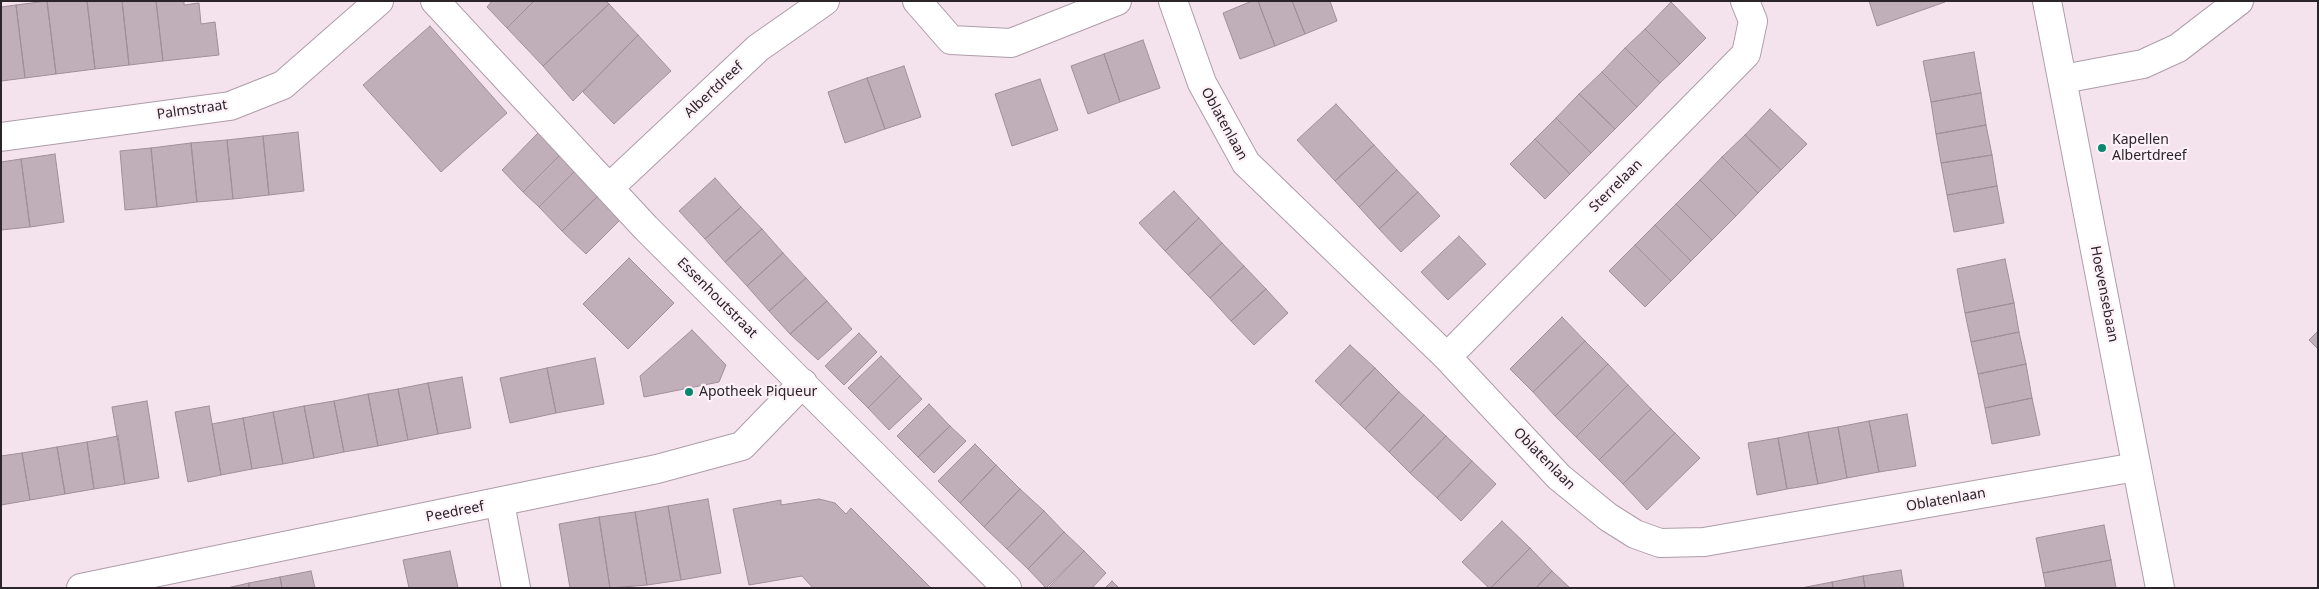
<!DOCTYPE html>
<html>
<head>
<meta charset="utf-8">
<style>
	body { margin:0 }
	#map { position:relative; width:2319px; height:589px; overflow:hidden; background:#f4e2ed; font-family:"Noto Sans",sans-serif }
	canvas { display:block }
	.frame { position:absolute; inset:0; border:2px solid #2b2429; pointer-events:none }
</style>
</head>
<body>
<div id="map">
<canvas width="2319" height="589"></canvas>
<div class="frame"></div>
</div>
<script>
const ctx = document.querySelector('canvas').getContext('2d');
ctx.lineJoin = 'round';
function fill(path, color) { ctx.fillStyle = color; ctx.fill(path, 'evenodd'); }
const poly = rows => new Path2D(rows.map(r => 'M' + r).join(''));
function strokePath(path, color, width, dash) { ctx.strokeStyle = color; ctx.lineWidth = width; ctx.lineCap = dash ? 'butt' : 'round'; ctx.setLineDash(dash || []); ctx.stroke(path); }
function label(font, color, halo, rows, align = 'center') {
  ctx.font = font + ' "Noto Sans",sans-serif'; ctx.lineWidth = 4.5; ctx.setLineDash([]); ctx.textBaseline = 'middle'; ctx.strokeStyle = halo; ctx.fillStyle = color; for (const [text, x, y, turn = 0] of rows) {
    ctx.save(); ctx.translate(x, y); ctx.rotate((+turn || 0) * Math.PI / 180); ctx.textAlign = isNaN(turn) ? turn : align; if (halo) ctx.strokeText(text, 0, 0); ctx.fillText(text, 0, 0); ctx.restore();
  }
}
const building = poly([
	[47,1,56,74,25,78,16,5,47,1],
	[47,1,87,1,95,69,56,74,47,1],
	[87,1,122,1,129,65,95,69,87,1],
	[122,1,156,1,163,61,129,65,122,1],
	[156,1,184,1,184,5,199,3,201,24,215,22,219,55,163,61,156,1],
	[492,1,534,1,507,28,487,7,492,1],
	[534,1,606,1,609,4,543,66,507,28,534,1],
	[1252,1,1258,1,1275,46,1240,59,1223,13,1252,1],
	[1258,1,1292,1,1305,34,1275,46,1258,1],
	[1292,1,1330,1,1337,21,1305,34,1292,1],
	[1869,1,1945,1,1945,2,1877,26,1869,1],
	[1671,2,1706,38,1680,64,1645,29,1671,2],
	[609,4,638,35,573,101,543,66,609,4],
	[16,5,25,78,1,81,1,7,16,5],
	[430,26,507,113,441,172,363,85,430,26],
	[1645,29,1680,64,1660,83,1625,48,1645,29],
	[638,35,671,71,614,124,583,92,638,35],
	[1143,40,1160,88,1120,102,1104,54,1143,40],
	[1625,48,1660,83,1637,107,1602,72,1625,48],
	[1974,52,1981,93,1931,102,1923,61,1974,52],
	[1104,54,1120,102,1088,114,1071,66,1104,54],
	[904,66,921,117,885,129,867,78,904,66],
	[1602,72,1637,107,1615,129,1579,94,1602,72],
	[867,78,885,129,845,143,828,92,867,78],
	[1040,79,1058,130,1012,146,995,94,1040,79],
	[1981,93,1986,125,1936,134,1931,102,1981,93],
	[1579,94,1615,129,1591,153,1556,118,1579,94],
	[1336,104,1374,145,1335,181,1297,140,1336,104],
	[1770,109,1807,144,1781,170,1745,135,1770,109],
	[1556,118,1591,153,1570,174,1535,139,1556,118],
	[1986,125,1992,155,1941,163,1936,134,1986,125],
	[298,132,304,191,269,195,263,136,298,132],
	[538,133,560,155,523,192,502,170,538,133],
	[1745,135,1781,170,1758,193,1722,157,1745,135],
	[263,136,269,195,233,199,227,140,263,136],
	[1535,139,1570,174,1545,199,1510,164,1535,139],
	[227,140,233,199,197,202,191,143,227,140],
	[191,143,197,202,157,207,151,148,191,143],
	[1374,145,1397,170,1359,207,1335,181,1374,145],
	[151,148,157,207,125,210,120,151,151,148],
	[55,154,64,222,30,227,21,159,55,154],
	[560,155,575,171,539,207,523,192,560,155],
	[1992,155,1997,186,1947,195,1941,163,1992,155],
	[1722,157,1758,193,1736,216,1700,180,1722,157],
	[21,159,30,227,1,230,1,162,21,159],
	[1397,170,1418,192,1379,229,1359,207,1397,170],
	[575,171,599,195,562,231,539,207,575,171],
	[715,178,741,207,705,239,679,211,715,178],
	[1700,180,1736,216,1712,240,1676,204,1700,180],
	[1997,186,2004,223,1954,232,1947,195,1997,186],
	[1174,191,1199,218,1165,251,1139,223,1174,191],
	[1418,192,1440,216,1401,252,1379,229,1418,192],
	[599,195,622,218,586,254,562,231,599,195],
	[1676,204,1712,240,1691,261,1655,225,1676,204],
	[741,207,762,229,725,262,705,239,741,207],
	[1199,218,1222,243,1188,275,1165,251,1199,218],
	[1655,225,1691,261,1671,281,1635,245,1655,225],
	[762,229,783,253,747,286,725,262,762,229],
	[1459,236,1486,264,1448,300,1421,272,1459,236],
	[1222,243,1244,266,1210,298,1188,275,1222,243],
	[1635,245,1671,281,1645,307,1609,271,1635,245],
	[783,253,806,278,769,311,747,286,783,253],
	[629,258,674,303,628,349,583,304,629,258],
	[2005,259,2014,303,1965,313,1957,269,2005,259],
	[1244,266,1266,289,1231,321,1210,298,1244,266],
	[806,278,827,301,790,334,769,311,806,278],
	[1266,289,1288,313,1254,345,1231,321,1266,289],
	[827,301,852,329,818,360,790,334,827,301],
	[2014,303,2019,332,1971,342,1965,313,2014,303],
	[1562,317,1585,341,1533,392,1510,369,1562,317],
	[692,330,726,365,719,382,644,397,640,376,692,330],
	[2318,331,2318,349,2309,340,2318,331],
	[2019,332,2026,364,1978,374,1971,342,2019,332],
	[859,333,877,352,844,385,825,366,859,333],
	[1585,341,1608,364,1555,416,1533,392,1585,341],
	[1350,345,1375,368,1340,405,1315,381,1350,345],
	[881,356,900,376,868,408,848,388,881,356],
	[595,358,604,404,556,413,547,368,595,358],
	[1608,364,1628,385,1576,437,1555,416,1608,364],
	[2026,364,2032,398,1985,408,1978,374,2026,364],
	[547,368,556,413,510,423,500,378,547,368],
	[1375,368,1399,392,1365,429,1340,405,1375,368],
	[900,376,922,399,889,430,868,408,900,376],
	[462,377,471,428,438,434,428,383,462,377],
	[428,383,438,434,408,440,398,389,428,383],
	[1628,385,1651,409,1599,460,1576,437,1628,385],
	[398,389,408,440,378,446,368,394,398,389],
	[1399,392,1424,415,1389,452,1365,429,1399,392],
	[368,394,378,446,344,452,334,401,368,394],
	[2032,398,2040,435,1992,444,1985,408,2032,398],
	[147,401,159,478,125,484,112,407,147,401],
	[334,401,344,452,314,458,304,406,334,401],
	[929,404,950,426,918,457,897,436,929,404],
	[209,406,221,475,188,482,175,412,209,406],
	[304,406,314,458,283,464,273,412,304,406],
	[1651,409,1675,433,1623,484,1599,460,1651,409],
	[273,412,283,464,252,469,243,418,273,412],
	[1907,414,1916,466,1879,472,1869,421,1907,414],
	[1424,415,1446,436,1410,473,1389,452,1424,415],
	[243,418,252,469,221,475,212,424,243,418],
	[1869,421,1879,472,1847,478,1838,427,1869,421],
	[950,426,966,441,934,473,918,457,950,426],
	[1838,427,1847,478,1818,484,1808,432,1838,427],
	[1808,432,1818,484,1787,489,1778,438,1808,432],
	[1675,433,1700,458,1647,510,1623,484,1675,433],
	[118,436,125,484,94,489,87,442,118,436],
	[1446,436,1472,461,1437,498,1410,473,1446,436],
	[1778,438,1787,489,1757,495,1748,443,1778,438],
	[87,442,94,489,65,494,57,447,87,442],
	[975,444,996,465,960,503,938,481,975,444],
	[57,447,65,494,30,500,22,453,57,447],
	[22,453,30,500,1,505,1,456,22,453],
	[1472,461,1496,484,1461,521,1437,498,1472,461],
	[996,465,1020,489,984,527,960,503,996,465],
	[1020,489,1044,511,1007,549,984,527,1020,489],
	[708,499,721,573,681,580,668,506,708,499],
	[819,499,835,503,846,514,851,508,931,588,813,588,802,576,749,585,733,509,781,500,781,505,819,499],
	[668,506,681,580,647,585,635,512,668,506],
	[1044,511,1064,532,1028,569,1007,549,1044,511],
	[635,512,647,585,610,588,599,517,635,512],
	[599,517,610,588,570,588,559,524,599,517],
	[1502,521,1530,548,1491,588,1489,588,1462,562,1502,521],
	[2104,525,2111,560,2043,573,2036,538,2104,525],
	[1064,532,1084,551,1046,588,1028,569,1064,532],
	[1530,548,1552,571,1536,588,1491,588,1530,548],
	[450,551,458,588,409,588,403,560,450,551],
	[1084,551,1106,573,1092,588,1048,588,1084,551],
	[2111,560,2116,588,2046,588,2043,573,2111,560],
	[1901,570,1904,588,1865,588,1863,576,1901,570],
	[311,571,315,588,282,588,280,577,311,571],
	[1552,571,1570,588,1536,588,1552,571],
	[1863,576,1865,588,1833,588,1832,582,1863,576],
	[280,577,282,588,249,588,249,583,280,577],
	[1112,581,1119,588,1105,588,1112,581],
	[1832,582,1833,588,1801,588,1832,582],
	[249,583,249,588,227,588,249,583]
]);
fill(building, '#c0aeb9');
strokePath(building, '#a08f9a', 1);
const minor = poly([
	[435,1,646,228,1007,588],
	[917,1,951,40,1011,43,1117,1],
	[1173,1,1202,83,1246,163,1447,357,1559,477,1608,517,1635,534,1660,543,1704,542,2136,467],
	[2047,1,2160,588],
	[2063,79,2143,64,2178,48,2239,1],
	[1,137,230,106,283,85,379,1],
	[610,187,758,48,825,1],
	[1447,357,1746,54,1753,21,1745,1],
	[500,503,516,588],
	[81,588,657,469,742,446,803,383]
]);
strokePath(minor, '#ae9da8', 30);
strokePath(minor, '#fff', 28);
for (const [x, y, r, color] of [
	[2102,148,5,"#05886c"],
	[689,392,5,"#05886c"]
]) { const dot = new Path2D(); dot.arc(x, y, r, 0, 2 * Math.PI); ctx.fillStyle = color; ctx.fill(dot); strokePath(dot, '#fdf1f8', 2); }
label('14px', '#2b2429', '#fdf1f8', [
	["Albertdreef",714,90,-43],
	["Palmstraat",192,110,-8],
	["Oblatenlaan",1224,124,61],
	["Sterrelaan",1616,186,-45],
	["Hoevensebaan",2104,294,79],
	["Essenhoutstraat",717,298,45],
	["Oblatenlaan",1544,459,45],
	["Oblatenlaan",1946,500,-10],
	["Peedreef",455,512,-11]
]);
label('14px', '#2b2429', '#fdf1f8', [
	["Kapellen",2112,140],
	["Albertdreef",2112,156],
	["Apotheek Piqueur",699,392]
], 'left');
</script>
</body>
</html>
